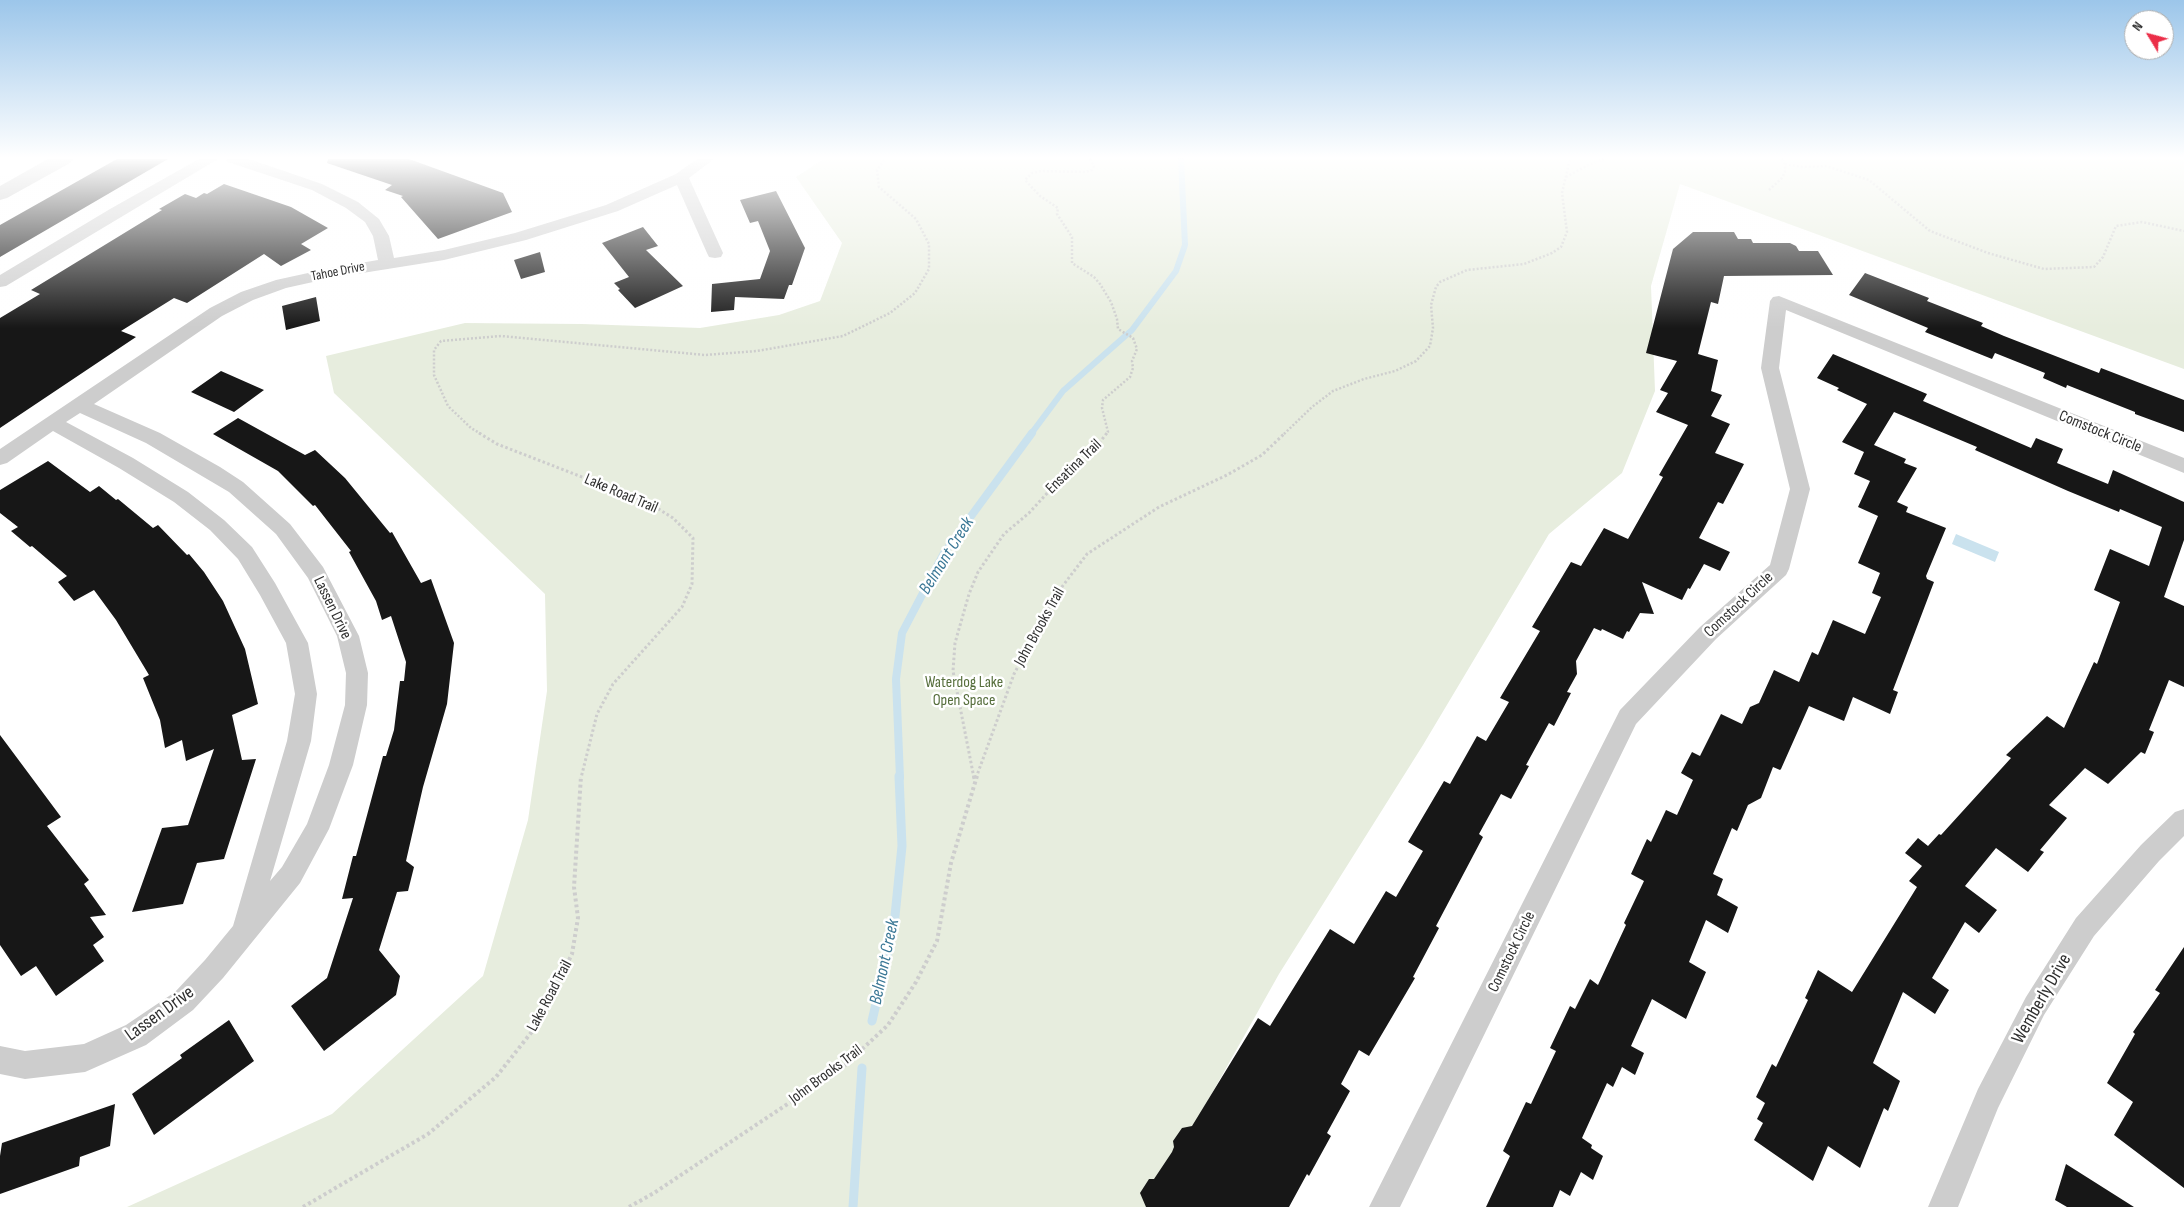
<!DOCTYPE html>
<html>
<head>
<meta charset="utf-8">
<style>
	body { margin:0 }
	#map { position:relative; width:2184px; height:1207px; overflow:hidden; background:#fff; font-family:"Sofia Sans Condensed",sans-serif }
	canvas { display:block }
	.north { position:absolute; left:2124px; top:10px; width:50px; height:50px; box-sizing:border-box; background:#fff; border:1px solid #acacac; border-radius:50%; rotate:307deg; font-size:14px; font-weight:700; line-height:20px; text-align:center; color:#303030 }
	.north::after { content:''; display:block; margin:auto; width:18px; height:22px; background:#eb2e48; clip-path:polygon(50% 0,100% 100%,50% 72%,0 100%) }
</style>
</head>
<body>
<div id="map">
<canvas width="2184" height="1207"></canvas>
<div class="north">N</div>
</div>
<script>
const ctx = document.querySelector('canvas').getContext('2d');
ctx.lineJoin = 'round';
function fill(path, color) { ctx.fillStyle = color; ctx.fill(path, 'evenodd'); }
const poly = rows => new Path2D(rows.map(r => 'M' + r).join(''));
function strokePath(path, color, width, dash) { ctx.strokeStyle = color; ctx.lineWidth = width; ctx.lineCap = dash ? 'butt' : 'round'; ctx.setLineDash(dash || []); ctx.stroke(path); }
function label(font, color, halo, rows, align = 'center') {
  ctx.font = font + ' "Sofia Sans Condensed",sans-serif'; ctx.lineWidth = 5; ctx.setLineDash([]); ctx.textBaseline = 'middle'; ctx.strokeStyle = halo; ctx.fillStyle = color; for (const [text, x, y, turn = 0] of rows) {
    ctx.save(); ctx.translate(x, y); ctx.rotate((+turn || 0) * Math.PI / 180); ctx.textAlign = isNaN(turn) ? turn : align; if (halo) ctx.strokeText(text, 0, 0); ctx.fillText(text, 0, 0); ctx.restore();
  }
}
fill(poly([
	[824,159,2184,159,2184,369,1680,184,1651,286,1655,391,1622,473,1549,534,1423,745,1279,974,1148,1207,127,1207,332,1114,483,976,528,820,547,691,545,594,334,393,326,356,465,323,582,324,700,328,779,315,820,301,842,243,796,177]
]), '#e7edde');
fill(poly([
	[1956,534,1999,552,1995,562,1952,544]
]), '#cae2ee');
strokePath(poly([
	[1031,434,1063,391,1132,330,1176,271,1185,245,1181,159]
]), '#cae2ee', 6);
strokePath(poly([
	[900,778,896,679,902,633,944,553,1032,433]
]), '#cae2ee', 8);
strokePath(poly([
	[872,1021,894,926,902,846,899,776],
	[853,1207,862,1068]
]), '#cae2ee', 9);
fill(poly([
	[117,159,168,159,0,257,0,225],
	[328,159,409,159,503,193,512,212,438,239,401,197,403,196,385,190,392,185,327,163],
	[224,184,291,207,328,228,301,244,311,250,281,266,264,254,187,303,174,298,121,331,136,337,0,428,0,318,40,294,31,290,162,210,159,209,185,194,196,198,204,193,207,194],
	[776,191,805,248,792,285,789,285,784,299,735,297,734,310,711,312,712,284,760,279,770,251,758,221,750,223,740,200],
	[643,227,658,246,646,250,683,286,635,308,618,290,620,289,614,283,629,277,602,243],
	[1693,232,1734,232,1738,239,1751,239,1753,243,1790,243,1796,246,1799,251,1818,251,1833,275,1724,276,1718,304,1711,302,1698,354,1718,360,1711,391,1722,395,1711,416,1730,424,1715,453,1744,464,1723,504,1718,502,1699,538,1730,552,1720,571,1704,564,1690,589,1688,588,1682,600,1642,582,1654,614,1640,613,1629,632,1627,631,1623,639,1602,629,1601,631,1594,628,1576,661,1577,674,1567,692,1571,693,1554,726,1549,723,1526,765,1529,766,1511,799,1501,794,1479,834,1483,837,1436,926,1439,928,1413,977,1415,978,1369,1056,1359,1050,1341,1084,1350,1091,1327,1133,1331,1136,1309,1176,1307,1174,1289,1207,1146,1207,1140,1193,1149,1179,1154,1179,1172,1152,1174,1147,1173,1141,1182,1128,1192,1126,1258,1018,1270,1026,1330,929,1354,944,1386,891,1396,897,1423,851,1408,842,1444,781,1450,784,1477,736,1486,741,1509,702,1500,698,1540,631,1532,627,1571,562,1581,566,1604,528,1628,539,1663,477,1659,475,1688,425,1656,412,1668,393,1660,390,1677,361,1646,353,1673,249],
	[540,252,545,272,521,279,514,260],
	[1865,273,1929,298,1927,301,1983,323,1981,326,2004,336,2099,373,2101,368,2184,400,2184,432,2135,414,2135,412,2067,385,2066,388,2043,378,2045,373,1995,353,1992,359,1925,332,1928,328,1849,295],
	[316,297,320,321,286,330,282,306],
	[1833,354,1927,394,1923,401,2031,448,2036,438,2063,449,2057,463,2108,484,2113,470,2184,502,2184,540,2164,597,2184,606,2184,687,2169,680,2149,730,2154,732,2145,754,2141,752,2108,784,2085,768,2049,805,2067,818,2040,850,2044,852,2028,872,1996,848,1965,886,1997,910,1979,933,1965,922,1932,978,1949,990,1935,1014,1903,992,1873,1063,1900,1081,1888,1111,1884,1108,1860,1168,1828,1146,1813,1181,1754,1140,1763,1123,1757,1119,1765,1103,1756,1097,1772,1064,1776,1067,1808,1000,1805,998,1818,970,1852,992,1917,887,1909,881,1922,866,1905,853,1918,838,1928,846,1939,834,1941,835,2011,758,2006,755,2047,716,2064,728,2094,662,2097,664,2120,602,2094,590,2110,549,2149,566,2162,527,2120,509,2119,512,2068,491,1975,450,1977,447,1894,412,1874,445,1906,459,1904,463,1917,468,1897,502,1908,507,1906,512,1946,528,1926,576,1927,579,1934,582,1893,690,1898,692,1890,714,1853,697,1844,721,1809,706,1781,769,1780,770,1773,767,1761,798,1748,805,1737,831,1732,828,1713,874,1723,879,1717,895,1738,907,1728,933,1706,920,1689,962,1706,972,1686,1019,1652,999,1631,1046,1644,1053,1635,1075,1622,1067,1613,1087,1607,1083,1582,1138,1592,1145,1591,1148,1603,1156,1593,1180,1581,1172,1570,1196,1560,1190,1553,1207,1486,1207,1510,1156,1503,1151,1526,1102,1531,1104,1556,1051,1550,1048,1570,1006,1575,1009,1590,979,1598,985,1626,925,1624,923,1644,881,1631,874,1647,839,1651,842,1666,810,1677,815,1693,780,1681,773,1692,752,1700,756,1721,714,1742,724,1750,707,1759,703,1774,670,1799,682,1812,652,1818,655,1833,620,1865,634,1881,597,1872,593,1880,573,1858,563,1878,516,1858,507,1870,481,1854,474,1864,452,1842,442,1867,404,1837,390,1839,388,1817,378],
	[221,371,264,390,234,412,191,392],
	[238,418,305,455,315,450,345,478,390,533,392,532,421,583,431,579,454,643,447,704,423,787,406,861,414,867,408,891,397,892,379,950,400,976,396,995,324,1051,291,1006,327,978,353,898,342,899,353,856,356,856,383,756,386,756,394,730,400,681,404,681,406,662,391,616,382,620,376,601,349,552,351,551,315,505,313,506,278,471,213,434],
	[48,461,90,492,99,486,116,500,118,499,153,528,158,525,187,555,189,554,204,572,223,601,245,649,258,704,232,715,242,760,256,759,224,859,197,863,183,904,132,912,162,828,188,825,214,749,186,761,182,740,165,748,160,720,143,678,149,675,116,620,94,590,74,601,58,582,67,576,32,546,30,547,11,531,18,527,0,513,0,490],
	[0,735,61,817,47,826,89,880,84,884,106,915,90,917,104,937,93,945,104,961,56,996,36,966,21,976,0,945],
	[2184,947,2184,1188,2114,1135,2133,1102,2107,1083,2135,1034,2133,1032,2160,993,2155,990],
	[229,1020,254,1061,154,1135,132,1094,182,1058,180,1055],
	[115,1104,110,1146,80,1157,79,1166,0,1194,0,1156,2,1143],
	[2066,1164,2134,1207,2067,1207,2055,1200]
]), '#171717');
strokePath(poly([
	[1090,159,1094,166,1092,170,1085,172,1041,171,1032,173,1025,180,1040,196,1058,208,1057,214,1072,237,1072,263,1094,277,1100,284,1111,302,1117,319,1118,329,1133,338,1137,349,1132,361,1133,368,1130,377,1103,400,1102,408,1108,432,1107,434],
	[1785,164,1802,167,1826,166,1869,180,1930,231,1988,253,2044,269,2094,267,2103,257,2116,226,2142,222,2184,231],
	[1566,177,1590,164,1606,159],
	[1769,190,1782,178,1785,172,1785,164,1781,159],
	[481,434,471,428,448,406,434,375,434,350,441,341,501,336,705,355,757,351,843,336,890,313,915,293,929,269,929,244,916,219,879,187,877,170,885,159],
	[1284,434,1312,407,1333,391,1364,379,1395,371,1416,361,1430,346,1433,328,1431,305,1436,287,1440,282,1467,270,1524,264,1552,253,1561,247,1567,232,1562,193,1570,159]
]), '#cdcdcd', 2.5, [2, 2]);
strokePath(poly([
	[479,433,497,444,649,503,673,518,693,538,692,584,682,607,613,684,597,714,581,778],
	[974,778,953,671,955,643,969,594,978,572,1004,534,1029,513,1051,489,1084,462,1107,433],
	[976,778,1014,674,1055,596,1087,554,1159,507,1227,475,1262,455,1285,433]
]), '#cdcdcd', 3, [2.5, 2.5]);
strokePath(poly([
	[974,776,975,781],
	[303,1207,428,1134,496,1077,534,1029,572,954,578,918,574,887,581,776],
	[629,1207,654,1193,843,1067,888,1025,916,982,937,941,951,863,977,776]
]), '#cdcdcd', 4, [3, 3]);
fill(poly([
	[199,159,218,159,6,286,0,287,0,275,110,209,199,159],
	[226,159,249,159,322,184,358,202,379,219,389,236,394,258,444,250,515,233,606,205,676,174,697,159,714,159,689,178,723,253,721,257,715,258,709,257,707,253,677,185,618,211,526,240,444,260,331,278,286,288,253,300,222,316,94,404,160,433,220,467,243,482,290,524,323,567,359,636,368,673,367,705,353,765,329,829,300,883,223,978,193,1010,146,1045,85,1072,25,1079,0,1074,0,1046,25,1051,84,1044,126,1025,175,992,205,960,233,926,287,741,295,694,286,643,260,595,238,559,210,530,174,502,119,468,53,431,7,463,0,465,0,449,210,308,241,292,276,280,331,268,378,260,373,236,365,222,346,208,312,190,228,162,226,159],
	[80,413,146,443,229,492,276,534,308,578,337,636,346,673,345,705,329,765,307,824,282,867,270,881,311,741,317,694,308,643,275,583,252,547,224,520,188,492,133,458,66,422,80,413],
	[1779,296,2184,458,2184,473,1786,310,1779,368,1810,489,1789,569,1786,575,1716,639,1636,724,1400,1207,1369,1207,1620,710,1700,627,1770,565,1790,489,1761,368,1770,301,1773,297,1779,296],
	[2184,809,2184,836,2159,861,2094,936,2044,1015,1998,1108,1958,1207,1928,1207,1978,1089,2026,997,2076,918,2141,845,2175,812,2184,809]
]), '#cdcdcd');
fill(poly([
	[48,159,73,159,70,163,7,198,0,200,0,186,48,159]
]), '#bababa');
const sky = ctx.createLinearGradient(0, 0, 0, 328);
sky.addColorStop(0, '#9cc6ea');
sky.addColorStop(0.48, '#fff');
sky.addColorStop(1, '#ffffff00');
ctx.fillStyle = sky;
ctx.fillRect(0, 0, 2184, 328);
label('14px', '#303030', '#fff', [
	["Tahoe Drive",338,272,-11]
]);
label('16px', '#303030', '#fff', [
	["Comstock Circle",2100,432,22],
	["Ensatina Trail",1074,467,-44],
	["Lake Road Trail",621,494,23],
	["Comstock Circle",1739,605,-43],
	["Lassen Drive",332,608,64],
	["John Brooks Trail",1040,627,-61],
	["Comstock Circle",1512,952,-64],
	["Lake Road Trail",550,996,-62],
	["John Brooks Trail",826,1075,-37]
]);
label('16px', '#566e3c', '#fff', [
	["Waterdog Lake",964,683],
	["Open Space",964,701]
]);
label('italic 18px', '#3b7896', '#fff', [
	["Belmont Creek",947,556,-58],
	["Belmont Creek",885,962,-78]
]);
label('19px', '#303030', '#fff', [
	["Wemberly Drive",2042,999,-60],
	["Lassen Drive",160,1014,-36]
]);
</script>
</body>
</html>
